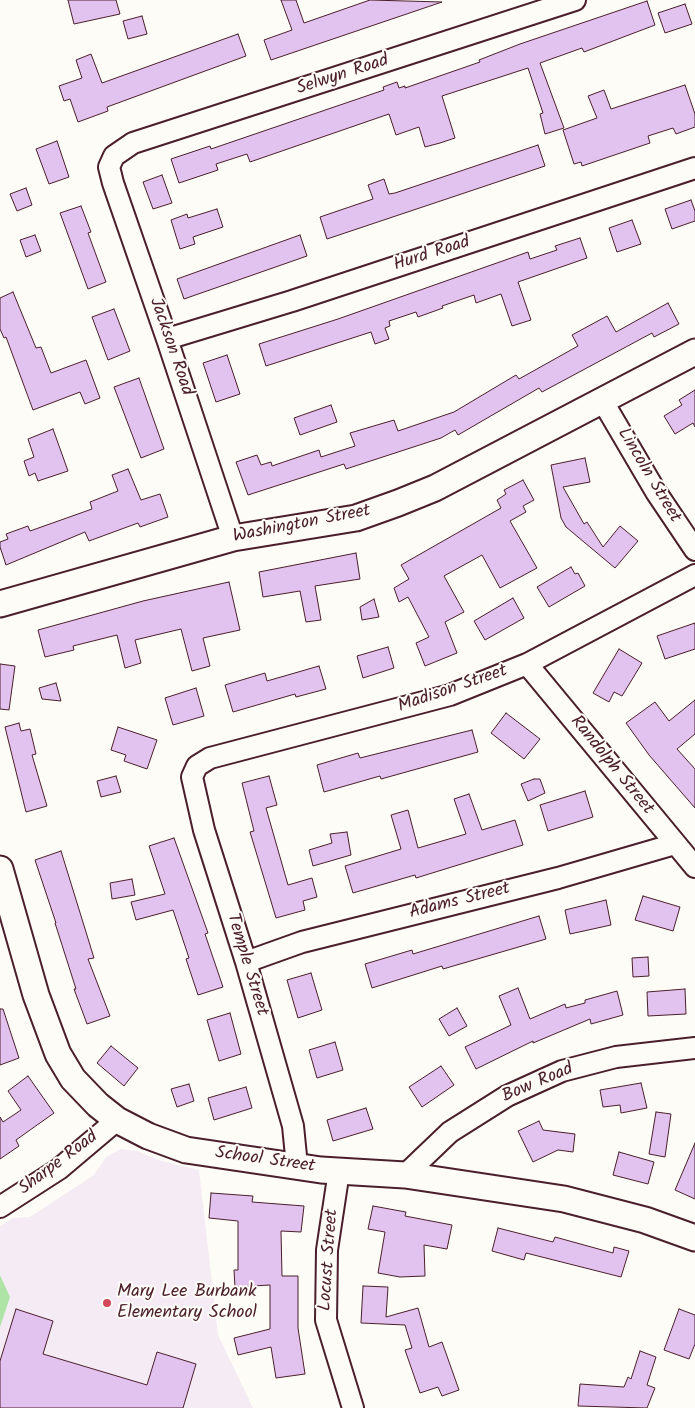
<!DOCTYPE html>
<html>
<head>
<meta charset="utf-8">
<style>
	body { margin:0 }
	canvas { display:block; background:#fdfcf7 }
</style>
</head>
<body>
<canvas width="695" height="1408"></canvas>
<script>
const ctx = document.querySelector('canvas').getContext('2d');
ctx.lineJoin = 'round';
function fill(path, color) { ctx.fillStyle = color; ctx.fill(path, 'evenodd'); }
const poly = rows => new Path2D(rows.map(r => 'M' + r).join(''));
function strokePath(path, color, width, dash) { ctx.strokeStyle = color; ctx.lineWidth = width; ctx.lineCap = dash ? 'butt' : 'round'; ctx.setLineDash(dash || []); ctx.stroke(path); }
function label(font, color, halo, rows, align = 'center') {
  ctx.font = font + ' Kalam,sans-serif'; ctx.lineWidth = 4; ctx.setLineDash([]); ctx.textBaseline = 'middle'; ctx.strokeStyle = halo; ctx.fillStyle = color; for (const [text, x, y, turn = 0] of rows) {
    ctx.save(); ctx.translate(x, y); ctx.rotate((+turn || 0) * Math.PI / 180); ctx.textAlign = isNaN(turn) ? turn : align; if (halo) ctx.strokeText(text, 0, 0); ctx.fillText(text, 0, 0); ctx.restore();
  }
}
fill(poly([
	[121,1149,137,1151,158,1160,199,1170,218,1335,253,1408,0,1408,0,1226,13,1218,30,1217,94,1175,106,1157]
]), '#f5ebf4');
fill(poly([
	[0,1275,10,1297,0,1327]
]), '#aee5a7');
const building = poly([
	[68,0,116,0,120,14,74,24,68,0],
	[281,0,296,0,304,23,370,0,442,2,271,60,264,40,292,30,281,0],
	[647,1,655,25,584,52,582,48,540,63,564,128,545,134,540,114,543,113,528,68,442,96,455,138,440,143,425,147,419,127,396,135,389,114,250,162,247,154,216,164,218,170,179,183,171,159,210,146,211,149,384,90,383,87,397,82,399,88,405,86,405,88,480,62,479,60,520,44,647,1],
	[685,4,692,24,665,33,658,13,685,4],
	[142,16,147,34,128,39,123,21,142,16],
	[238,34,246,56,107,107,108,111,78,122,70,99,64,101,59,86,82,78,76,60,91,54,102,83,238,34],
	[685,85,695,114,695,127,676,134,673,128,648,136,650,143,582,166,581,162,574,164,563,130,597,118,588,96,604,90,611,109,685,85],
	[57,141,69,177,49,184,36,149,57,141],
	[538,145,545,166,327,239,320,217,373,199,368,185,384,179,389,194,395,193,538,145],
	[162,175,172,203,153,209,143,182,162,175],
	[26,188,32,205,17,211,10,194,26,188],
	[691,200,695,211,695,221,672,229,665,209,691,200],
	[81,206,91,232,88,233,106,282,88,289,60,213,81,206],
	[217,209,223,227,193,237,195,244,180,249,171,220,187,214,188,218,217,209],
	[632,220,641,244,617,252,609,228,632,220],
	[35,235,41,251,26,257,20,240,35,235],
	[300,235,307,256,184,299,177,279,300,235],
	[580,238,587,258,518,282,531,320,512,326,501,294,476,303,474,295,442,306,443,308,418,317,416,312,389,321,390,326,385,328,389,339,375,344,371,332,266,366,259,344,338,319,528,252,530,259,557,250,555,246,580,238],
	[13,292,36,348,41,347,51,373,86,360,100,398,85,404,80,392,33,410,6,337,4,338,0,329,0,298,13,292],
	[668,303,679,324,654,337,652,333,542,392,539,388,458,435,455,430,441,438,346,469,344,464,248,495,236,462,257,455,261,465,271,462,272,466,319,450,321,457,355,446,350,433,394,420,398,431,454,412,516,375,519,379,578,346,572,335,607,316,616,332,668,303],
	[114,309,130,351,108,360,92,317,114,309],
	[227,355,240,394,216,402,203,363,227,355],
	[139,378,164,449,141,458,114,387,139,378],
	[695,390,695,427,693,423,675,434,664,416,682,405,679,400,695,390],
	[331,405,337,422,300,435,294,418,331,405],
	[53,429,68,471,38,481,35,473,29,476,24,461,34,457,28,439,53,429],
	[585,458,590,482,563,487,584,524,587,522,603,547,620,526,638,541,615,568,566,527,561,518,551,465,585,458],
	[128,469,141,500,160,494,168,517,140,527,138,523,89,541,85,532,6,565,0,547,0,542,8,539,6,534,28,526,30,531,92,509,90,502,118,491,112,475,128,469],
	[523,480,534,500,523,506,526,512,510,521,537,568,500,588,482,555,444,576,464,612,445,622,457,653,425,666,416,643,429,637,408,597,399,602,394,588,409,579,401,565,501,508,497,500,506,494,504,490,523,480],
	[356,553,360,579,315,586,321,620,306,622,300,591,263,597,259,572,356,553],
	[571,567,575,574,578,573,585,586,549,607,537,587,571,567],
	[229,582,240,630,203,638,210,666,192,671,181,629,135,640,141,663,125,668,117,635,73,646,74,650,45,657,38,630,143,601,229,582],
	[513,598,524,618,485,640,474,621,513,598],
	[374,599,379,617,362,620,360,607,374,599],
	[695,623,695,649,665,659,657,636,695,623],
	[388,647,394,668,363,678,357,656,388,647],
	[619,649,642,663,622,696,614,692,609,702,593,693,619,649],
	[0,664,15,666,9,710,0,709,0,664],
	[319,666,326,689,296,697,295,694,233,712,225,685,265,673,267,681,319,666],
	[56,683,61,701,42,699,39,688,56,683],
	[196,688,204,716,173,725,165,698,196,688],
	[695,700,695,734,677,749,695,769,695,808,649,755,626,723,655,702,669,721,695,700],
	[506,713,540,739,524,759,491,733,506,713],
	[19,723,21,731,30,729,36,754,32,755,47,806,26,812,5,727,19,723],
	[118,727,157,740,147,769,124,761,126,755,111,750,118,727],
	[472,730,478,752,381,779,380,776,324,792,317,765,358,753,360,758,472,730],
	[116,776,121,792,101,797,97,781,116,776],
	[269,776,277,805,266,808,288,885,312,878,317,897,303,901,305,910,276,918,250,832,254,831,242,783,269,776],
	[534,779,540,779,545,793,528,801,521,784,534,779],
	[585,791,593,817,548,831,540,805,585,791],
	[469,794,482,830,515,820,523,845,416,878,415,875,353,893,345,866,401,849,391,815,408,810,418,848,466,834,454,799,469,794],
	[347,832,351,855,313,866,309,850,332,843,330,834,347,832],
	[174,838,208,933,205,934,223,987,198,995,186,959,189,958,173,910,136,920,131,902,165,894,149,846,174,838],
	[61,851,94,958,88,959,110,1016,87,1024,74,989,76,989,55,923,56,923,35,860,61,851],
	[132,879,135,895,112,899,110,883,132,879],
	[643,896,680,907,673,931,635,920,643,896],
	[606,900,611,925,570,934,565,910,606,900],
	[539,916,546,939,443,969,442,966,372,988,365,964,412,950,413,954,539,916],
	[648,957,649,976,633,977,632,958,648,957],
	[311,973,322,1010,298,1018,287,980,311,973],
	[518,988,530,1019,565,1004,566,1008,585,1003,585,1000,617,991,623,1015,591,1024,590,1019,533,1043,533,1041,476,1069,465,1047,511,1025,499,996,518,988],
	[685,989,686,1014,648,1016,647,992,685,989],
	[457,1008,467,1026,449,1036,439,1019,457,1008],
	[0,1009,3,1009,19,1058,0,1065,0,1009],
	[230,1013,241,1054,219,1061,207,1020,230,1013],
	[335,1042,343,1070,317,1078,309,1050,335,1042],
	[111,1046,138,1068,124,1086,97,1063,111,1046],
	[441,1066,454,1085,422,1107,409,1087,441,1066],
	[28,1076,54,1113,16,1140,19,1146,0,1159,0,1117,3,1122,21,1110,8,1091,28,1076],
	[641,1083,647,1108,621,1113,620,1105,603,1107,600,1090,641,1083],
	[189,1084,194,1101,177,1107,171,1089,189,1084],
	[246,1087,252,1108,214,1120,208,1098,246,1087],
	[366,1108,373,1129,333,1141,327,1120,366,1108],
	[656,1112,671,1114,665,1157,649,1154,656,1112],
	[539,1121,543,1130,575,1134,573,1152,558,1150,533,1162,518,1131,539,1121],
	[695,1143,695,1199,675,1190,695,1143],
	[619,1152,654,1162,648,1184,613,1175,619,1152],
	[211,1193,253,1196,252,1202,304,1206,301,1232,281,1231,282,1276,298,1276,298,1328,305,1374,276,1378,271,1347,238,1355,234,1338,270,1329,270,1285,235,1287,234,1270,238,1270,238,1221,209,1218,211,1193],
	[373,1206,406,1212,405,1216,452,1225,447,1249,424,1245,425,1276,400,1277,378,1273,385,1232,368,1229,373,1206],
	[498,1228,553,1242,555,1237,613,1253,614,1247,629,1251,621,1277,526,1253,524,1260,492,1251,498,1228],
	[363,1286,388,1287,386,1317,418,1308,429,1347,442,1342,459,1390,442,1396,438,1387,420,1393,405,1350,412,1348,405,1325,361,1323,363,1286],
	[16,1309,53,1321,43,1354,147,1385,157,1352,196,1364,183,1408,0,1408,0,1361,16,1309],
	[679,1309,695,1315,695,1344,689,1359,664,1350,679,1309],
	[640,1351,656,1357,647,1385,655,1388,647,1408,578,1406,580,1384,624,1387,628,1377,631,1379,640,1351]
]);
fill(building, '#e2c2ee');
strokePath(building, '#4a1f2b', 1);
const minor = poly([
	[167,339,292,301,695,168],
	[602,400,656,492,695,550],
	[233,538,167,339,113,183,109,167,114,156,133,143,575,0],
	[527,664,695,867],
	[246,962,302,942,558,878,675,844],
	[297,1166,293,1126,246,962,204,830,192,777,197,766,210,758,450,695,527,664,695,575],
	[339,1171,327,1250,326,1320,353,1408],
	[405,1175,450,1132,507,1096,562,1071,616,1057,695,1048],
	[0,1207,59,1169,117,1120]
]);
const tertiary = poly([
	[0,604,233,538,356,518,398,503,435,488,695,352],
	[0,869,36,995,58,1054,73,1079,98,1105,117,1120,148,1136,186,1150,321,1170,405,1175,564,1199,645,1220,695,1238]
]);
strokePath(minor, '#4a1f2b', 24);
strokePath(tertiary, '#4a1f2b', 29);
strokePath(minor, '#fdfcf7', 20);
strokePath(tertiary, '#fdfcf7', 25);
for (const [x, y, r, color] of [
	[107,1303,5,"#d1495b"]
]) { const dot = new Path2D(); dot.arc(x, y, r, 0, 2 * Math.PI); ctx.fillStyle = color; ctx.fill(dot); strokePath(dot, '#fdfcf7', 2); }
label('18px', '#4a1f2b', '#fdfcf7', [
	["Selwyn Road",343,76,-18],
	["Hurd Road",432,255,-18],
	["Jackson Road",170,347,71],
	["Lincoln Street",648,476,59],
	["Washington Street",302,525,-11],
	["Madison Street",453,690,-19],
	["Randolph Street",611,766,51],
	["Adams Street",460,902,-14],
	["Temple Street",246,965,73],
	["Bow Road",538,1084,-23],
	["School Street",265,1161,8],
	["Sharpe Road",59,1164,-37],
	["Locust Street",330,1260,-86]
]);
label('18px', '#4a1f2b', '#fdfcf7', [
	["Mary Lee Burbank",117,1293],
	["Elementary School",117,1314]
], 'left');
</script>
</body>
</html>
